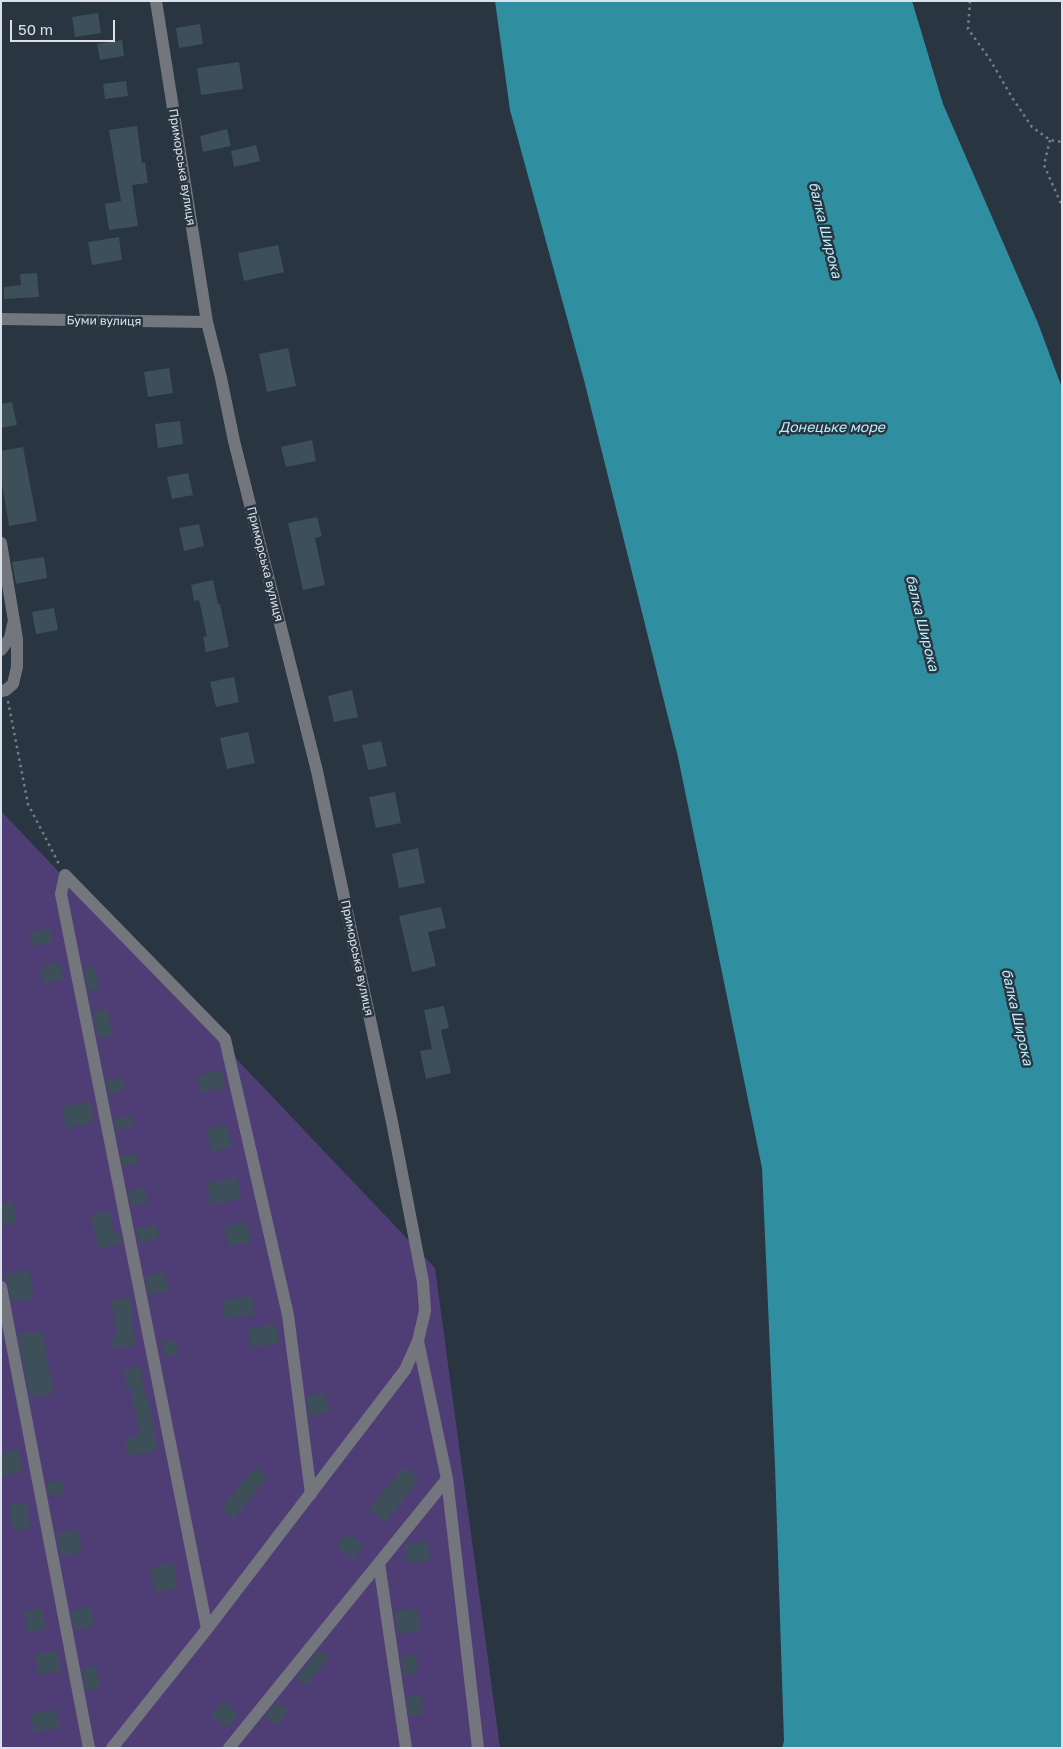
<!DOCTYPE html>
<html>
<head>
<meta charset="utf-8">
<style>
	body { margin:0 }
	#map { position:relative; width:1063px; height:1749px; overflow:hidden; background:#2a3542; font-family:"Golos Text",sans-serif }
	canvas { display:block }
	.frame { position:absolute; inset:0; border:2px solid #dbe1ea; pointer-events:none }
	.scale { position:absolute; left:10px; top:20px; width:105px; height:22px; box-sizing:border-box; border:2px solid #dbe1ea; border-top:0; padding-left:6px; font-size:15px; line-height:18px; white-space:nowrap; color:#dbe1ea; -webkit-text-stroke:4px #2a3542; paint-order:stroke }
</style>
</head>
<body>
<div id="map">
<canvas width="1063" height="1749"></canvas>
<div class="frame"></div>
<div class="scale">50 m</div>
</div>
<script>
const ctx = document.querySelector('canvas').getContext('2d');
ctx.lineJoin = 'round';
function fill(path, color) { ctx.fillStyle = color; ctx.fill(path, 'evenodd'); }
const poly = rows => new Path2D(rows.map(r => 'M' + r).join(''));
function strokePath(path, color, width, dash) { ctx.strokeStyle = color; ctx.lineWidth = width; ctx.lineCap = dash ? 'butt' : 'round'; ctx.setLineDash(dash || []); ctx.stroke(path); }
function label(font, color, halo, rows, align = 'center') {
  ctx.font = font + ' "Golos Text",sans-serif'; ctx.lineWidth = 5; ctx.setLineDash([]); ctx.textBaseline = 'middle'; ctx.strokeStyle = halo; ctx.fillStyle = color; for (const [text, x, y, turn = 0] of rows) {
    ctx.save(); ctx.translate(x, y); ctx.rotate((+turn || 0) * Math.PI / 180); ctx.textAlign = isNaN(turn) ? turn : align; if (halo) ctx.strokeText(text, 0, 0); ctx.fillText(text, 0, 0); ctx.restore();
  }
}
fill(poly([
	[1,811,435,1268,500,1748,1,1748]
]), '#4f3e76');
fill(poly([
	[495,1,912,1,943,104,1038,323,1062,388,1062,1748,782,1748,784,1741,775,1466,762,1168,678,757,584,380,510,110]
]), '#2f8e9f');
fill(poly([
	[98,13,101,33,75,37,72,17],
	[200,24,203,44,179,48,176,28],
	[122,40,124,56,100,60,97,44],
	[239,62,243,89,201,95,197,68],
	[126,81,128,96,105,99,103,84],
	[137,126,142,163,145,162,148,183,132,185,138,226,109,230,105,204,121,201,109,130],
	[227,129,231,146,203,152,200,136],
	[256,145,260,161,234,167,231,151],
	[119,237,122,260,92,265,88,242],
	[278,245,284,272,244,281,238,253],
	[37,273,39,297,4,299,4,287,21,285,20,274],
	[288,348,296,386,267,392,259,354],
	[169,368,173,393,148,397,144,372],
	[12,402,17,425,1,428,1,404],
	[180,421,183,444,158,448,155,424],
	[312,440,316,461,286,467,281,447],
	[23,447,37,521,9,526,1,478,1,451],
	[188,473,193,495,172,499,167,477],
	[317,517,322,536,315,538,325,585,303,590,288,523],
	[199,524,204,546,184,551,179,528],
	[44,557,47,578,16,584,12,562],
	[213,580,218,604,220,604,229,647,206,652,203,637,207,636,199,600,194,601,191,585],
	[54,608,58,630,36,634,32,612],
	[234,677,239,702,216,707,210,682],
	[352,690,358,717,334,722,328,696],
	[248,732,255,763,227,769,220,738],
	[381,741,387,766,368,770,362,745],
	[395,792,401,823,376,828,369,797],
	[418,848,425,883,399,888,392,854],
	[441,907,446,928,428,932,436,966,412,972,399,916],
	[50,929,52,942,32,946,29,932],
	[60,963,63,979,43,983,40,967],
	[95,967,99,989,89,991,84,969],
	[444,1006,449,1028,441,1030,451,1073,426,1079,420,1051,432,1049,424,1010],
	[108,1009,113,1035,98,1038,93,1012],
	[222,1070,225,1088,201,1092,197,1075],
	[123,1077,125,1090,109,1093,106,1080],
	[90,1101,94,1122,66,1128,62,1107],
	[132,1116,134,1126,116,1130,114,1119],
	[227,1125,231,1148,211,1152,207,1129],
	[137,1153,139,1164,123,1167,121,1156],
	[237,1178,241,1199,211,1205,207,1183],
	[145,1188,147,1203,131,1206,128,1191],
	[13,1202,17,1222,1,1225,1,1204],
	[110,1211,114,1233,120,1232,122,1244,98,1248,91,1215],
	[247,1222,251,1242,229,1246,225,1226],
	[156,1225,158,1239,139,1243,136,1229],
	[29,1270,34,1298,12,1302,5,1274],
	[165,1272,169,1291,149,1295,145,1276],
	[252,1296,255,1314,225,1319,222,1301],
	[130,1297,133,1317,131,1317,136,1345,115,1349,112,1337,117,1336,111,1301],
	[276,1324,279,1343,251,1348,248,1329],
	[42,1331,54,1393,30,1397,18,1335],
	[176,1340,179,1354,164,1356,162,1342],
	[140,1367,146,1398,149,1398,157,1450,128,1456,125,1438,140,1436,131,1388,127,1388,124,1370],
	[325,1393,329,1412,309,1416,307,1396],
	[19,1450,23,1472,1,1476,1,1453],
	[256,1467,268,1477,234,1519,221,1508],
	[404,1467,419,1480,385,1522,369,1509],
	[62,1480,65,1494,49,1496,47,1483],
	[26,1502,31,1528,14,1531,9,1505],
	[78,1530,82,1552,61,1556,56,1534],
	[348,1533,364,1546,353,1559,337,1546],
	[427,1541,430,1560,407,1563,405,1544],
	[173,1563,178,1588,155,1592,150,1568],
	[91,1607,94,1626,75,1630,71,1611],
	[42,1608,46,1629,28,1632,24,1612],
	[417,1608,420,1631,398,1634,394,1612],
	[319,1650,329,1658,306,1686,296,1678],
	[57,1651,61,1671,39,1675,35,1655],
	[416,1655,418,1673,403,1675,401,1657],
	[96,1666,100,1688,86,1691,82,1669],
	[421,1695,424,1714,409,1716,407,1697],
	[223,1701,238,1714,227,1728,211,1716],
	[277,1702,289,1711,277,1726,265,1716],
	[56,1709,60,1728,34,1732,31,1714]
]), '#3d4f59');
strokePath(poly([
	[970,1,968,29,989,58,1013,99,1032,127,1050,140,1062,142],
	[1050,140,1044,165,1062,206],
	[8,701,28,804,59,864]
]), '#747d88', 2.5, [2.5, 4]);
strokePath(poly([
	[1,319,207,322],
	[1,543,17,639,17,667,13,684,6,690,1,691],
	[1,650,10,638,13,624],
	[65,875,61,894,207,1629],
	[65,875,225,1039,288,1315,311,1494],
	[1,1287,89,1748],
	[418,1341,447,1479,478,1748],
	[379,1563,406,1748],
	[112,1748,207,1629,405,1370,418,1341,425,1311,423,1282,392,1122,317,771,234,441,221,378,207,322,156,1],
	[229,1748,447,1479]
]), '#74767e', 12);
label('12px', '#dbe1ea', '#2a3542', [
	["Приморська вулиця",182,167,81],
	["Буми вулиця",104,321,1],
	["Приморська вулиця",265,564,76],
	["Приморська вулиця",357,958,78]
]);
label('italic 14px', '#b9effa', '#2a3542', [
	["балка Широка",825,230,76],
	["Донецьке море",832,428],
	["балка Широка",922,623,76],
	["балка Широка",1017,1017,77]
]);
</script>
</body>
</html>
